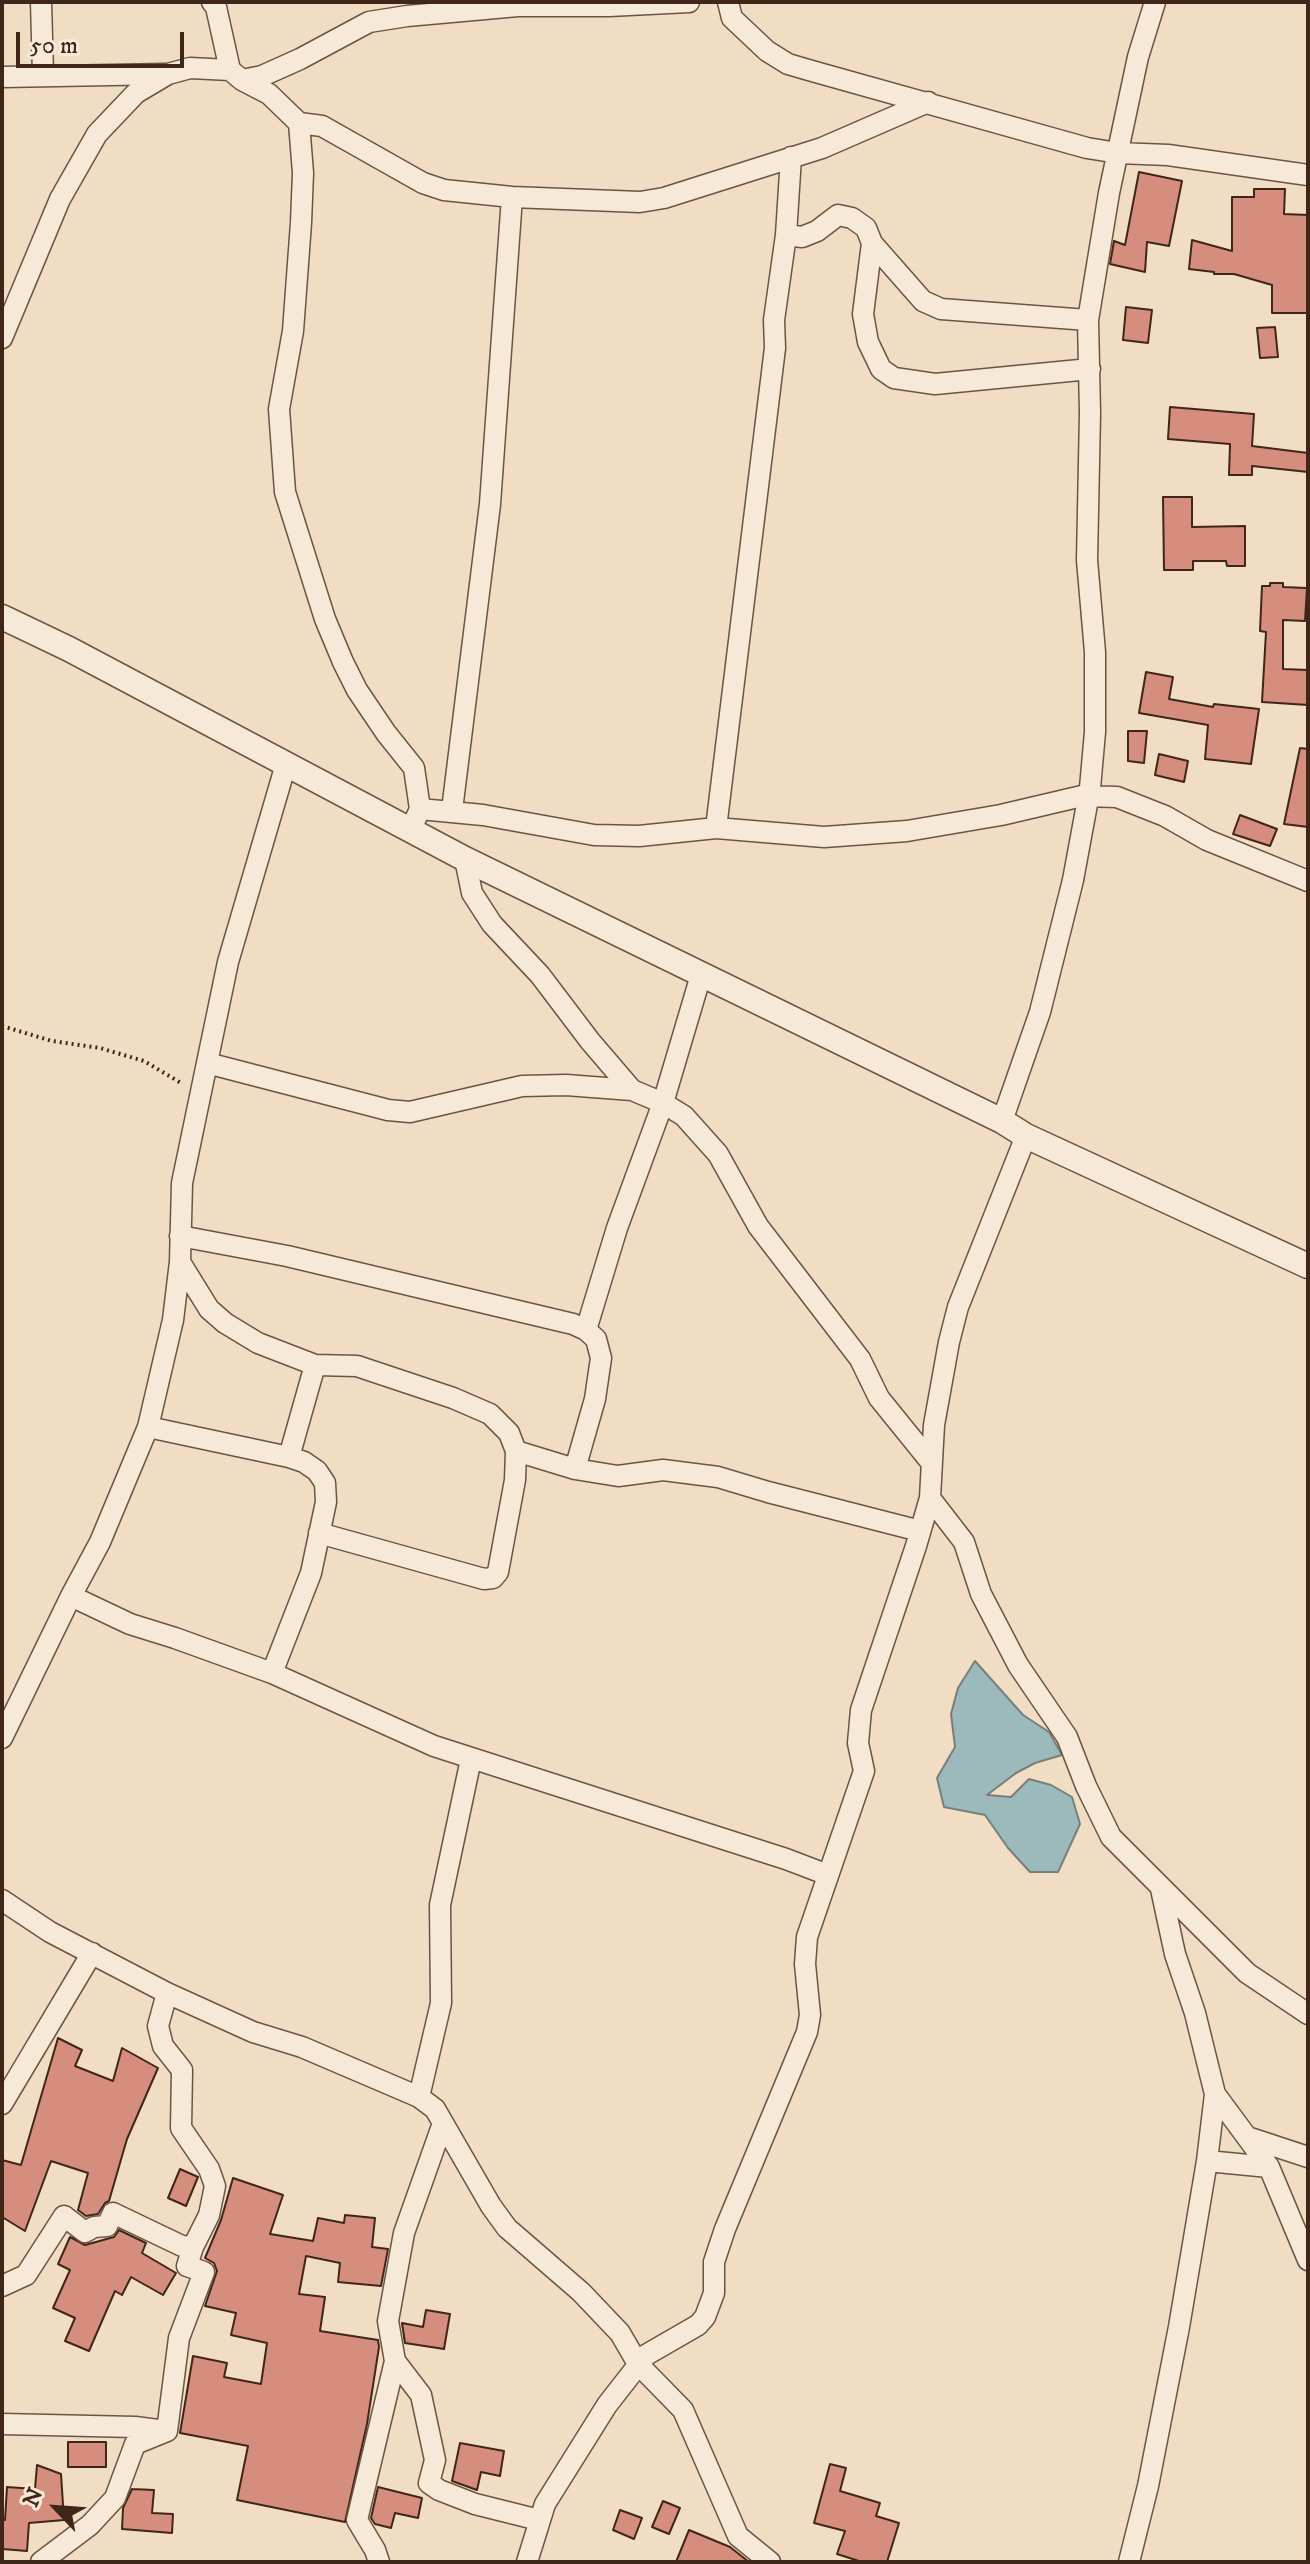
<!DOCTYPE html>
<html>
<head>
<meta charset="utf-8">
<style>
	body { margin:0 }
	#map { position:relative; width:1310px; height:2564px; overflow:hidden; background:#f1ddc3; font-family:"IM FELL DW Pica",serif }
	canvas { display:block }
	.frame { position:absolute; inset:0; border:4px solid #402619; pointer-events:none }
	.north { position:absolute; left:16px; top:2468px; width:80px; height:80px; -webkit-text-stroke:6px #f6e9d8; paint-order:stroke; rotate:295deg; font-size:22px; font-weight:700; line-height:32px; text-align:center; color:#402619 }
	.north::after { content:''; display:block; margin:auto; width:28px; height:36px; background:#402619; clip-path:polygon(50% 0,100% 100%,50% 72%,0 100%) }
	.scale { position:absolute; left:16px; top:32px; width:168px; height:36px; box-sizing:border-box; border:4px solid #402619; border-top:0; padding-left:10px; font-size:24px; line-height:28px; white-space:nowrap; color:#402619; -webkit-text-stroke:6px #f6e9d8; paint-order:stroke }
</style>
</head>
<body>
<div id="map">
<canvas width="1310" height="2564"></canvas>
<div class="frame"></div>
<div class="north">N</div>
<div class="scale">50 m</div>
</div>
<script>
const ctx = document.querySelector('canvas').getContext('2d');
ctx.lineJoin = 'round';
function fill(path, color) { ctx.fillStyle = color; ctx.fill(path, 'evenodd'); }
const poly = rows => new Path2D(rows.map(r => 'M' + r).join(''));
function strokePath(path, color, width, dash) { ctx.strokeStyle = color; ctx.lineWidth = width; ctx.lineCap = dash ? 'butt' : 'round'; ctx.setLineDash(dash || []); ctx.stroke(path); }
const water = poly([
	[975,1661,1023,1715,1049,1732,1062,1755,1035,1763,1016,1773,987,1795,1011,1797,1029,1779,1051,1785,1072,1797,1080,1824,1058,1872,1030,1872,1008,1848,985,1815,944,1807,937,1778,955,1747,951,1714,958,1688,975,1661]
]);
fill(water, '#9cbabb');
strokePath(water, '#777f7a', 2);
const building = poly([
	[1139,172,1182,181,1169,246,1147,242,1145,272,1110,264,1114,241,1125,245,1139,172],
	[1254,189,1285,189,1284,214,1308,215,1308,313,1272,313,1272,285,1234,274,1214,274,1214,272,1189,269,1192,240,1232,251,1232,197,1254,197,1254,189],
	[1126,307,1152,310,1148,343,1123,340,1126,307],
	[1275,327,1278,357,1260,358,1257,328,1275,327],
	[1170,407,1254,414,1252,446,1308,453,1308,472,1252,466,1252,475,1229,475,1230,444,1168,439,1170,407],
	[1163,497,1192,497,1192,527,1245,526,1245,566,1227,566,1226,561,1193,561,1193,570,1164,570,1163,497],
	[1270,583,1283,583,1283,587,1307,588,1305,621,1283,620,1283,669,1308,670,1308,705,1262,702,1266,632,1260,631,1262,586,1270,586,1270,583],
	[1146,672,1173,677,1169,699,1213,707,1214,704,1259,709,1251,764,1205,759,1208,725,1139,713,1146,672],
	[1128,731,1147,731,1144,763,1128,761,1128,731],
	[1300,748,1308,749,1308,827,1284,824,1300,748],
	[1159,754,1188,761,1184,782,1155,775,1159,754],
	[1240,815,1277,829,1270,846,1233,834,1240,815],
	[58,2038,82,2050,75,2066,113,2081,122,2048,158,2068,127,2139,109,2201,105,2203,98,2214,86,2216,78,2210,88,2173,51,2161,25,2231,2,2217,2,2160,21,2165,58,2038],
	[180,2169,198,2177,186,2206,168,2198,180,2169],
	[233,2178,283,2195,270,2234,313,2241,318,2218,344,2223,345,2215,375,2218,372,2247,388,2249,381,2286,338,2282,340,2263,306,2256,299,2294,325,2297,320,2331,378,2340,379,2347,367,2424,345,2522,237,2500,248,2446,180,2433,193,2356,227,2363,224,2377,261,2384,267,2343,231,2335,236,2313,205,2306,217,2271,214,2263,205,2258,221,2220,233,2178],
	[119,2230,146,2243,142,2253,176,2273,163,2295,131,2277,122,2295,115,2291,89,2351,65,2341,75,2318,53,2308,70,2270,58,2264,70,2237,85,2245,114,2237,119,2230],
	[426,2310,450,2314,444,2349,405,2343,402,2323,423,2327,426,2310],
	[68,2442,106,2442,106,2467,68,2467,68,2442],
	[460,2443,504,2451,500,2476,481,2472,477,2490,452,2481,460,2443],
	[830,2464,846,2468,840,2491,880,2503,876,2516,899,2523,887,2562,862,2562,837,2554,845,2531,814,2523,830,2464],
	[37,2465,61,2474,64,2520,29,2523,27,2551,2,2549,2,2520,5,2520,7,2487,35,2489,37,2465],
	[378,2487,422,2498,418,2518,395,2513,391,2528,375,2524,371,2518,378,2487],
	[132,2489,154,2490,152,2513,173,2514,172,2533,122,2529,123,2508,132,2489],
	[663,2501,680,2508,669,2534,652,2527,663,2501],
	[620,2510,642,2518,634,2539,613,2530,620,2510],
	[689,2530,730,2547,749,2562,676,2562,689,2530]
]);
fill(building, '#d58d7e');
strokePath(building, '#402619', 2);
const minor = poly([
	[41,2,43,74],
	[212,2,216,7,230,70,242,80,269,94,299,123,303,173,301,223,293,331,279,409,285,492,325,619,343,662,357,690,386,733,414,768,420,809,415,820],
	[728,2,732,18,767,51,788,64,812,71,1087,148,1118,153,1168,155,1308,175],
	[2,77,166,74],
	[242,80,262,76,300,59,369,22,407,16,518,6,609,6,689,2],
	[299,123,322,126,423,183,444,190,512,197,640,202,664,198,822,148,928,102],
	[786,235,802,237,817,231,838,215,852,218,866,228,872,243,923,301,941,309,1088,320],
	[872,243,863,314,868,342,881,369,894,378,935,384,1090,369],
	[2,338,60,199,97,134,136,93,168,74,190,68,230,70],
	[420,809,483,815,594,835,639,836,716,828,824,837,907,831,1001,815,1082,796,1117,797,1165,816,1207,840,1308,881],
	[452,810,490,504,512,197],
	[716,828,775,348,774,320,786,235,791,157],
	[465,859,472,893,492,924,540,975,590,1041,632,1090],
	[207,1063,388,1110,410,1112,522,1086,566,1085,632,1090,663,1103,684,1116,718,1154,758,1226,860,1359,879,1398,930,1461],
	[1002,1121,1040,1012,1073,880,1090,788,1095,732,1095,652,1087,560,1090,413,1088,320,1109,193,1138,57,1155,2],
	[180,1236,287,1256,573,1324,586,1330,596,1339,601,1358,595,1399,575,1469],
	[180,1262,209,1309,225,1323,258,1343,315,1365,357,1366,453,1398,490,1414,509,1433,516,1451,515,1480,498,1572,493,1578,484,1579,319,1533],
	[586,1330,617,1228,663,1103,701,975],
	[148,1427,289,1457,304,1462,317,1471,325,1483,326,1502,311,1573,272,1673],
	[516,1451,575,1469,618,1476,663,1470,718,1477,768,1492,920,1531],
	[289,1457,315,1365],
	[930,1498,964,1542,981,1594,1018,1665,1067,1737,1086,1786,1111,1837,1247,1973,1308,2014],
	[71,1596,130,1624,175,1638,272,1673,434,1746,786,1859,828,1875],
	[2,1738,71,1596,100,1542,148,1427,173,1320,180,1262,182,1183,228,962,286,764],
	[2,1900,50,1932,167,1993,253,2032,302,2047,419,2097,435,2109,491,2206,507,2228,581,2292,620,2333,638,2364,683,2410,738,2536,770,2562],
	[1215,2094,1269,2167,1308,2260],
	[419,2097,441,2003,440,1905,471,1759],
	[2,2104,92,1953],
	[1247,2137,1308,2157],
	[1207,2161,1269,2167],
	[2,2286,26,2275,64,2216,85,2232,94,2227,107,2226,113,2213,182,2246,193,2247],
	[395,2361,421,2395,435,2460,429,2483,439,2490,475,2504,539,2520],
	[2,2424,135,2427,166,2431],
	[41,2562,90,2525,115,2498,135,2444,167,2431,179,2338,204,2272,187,2266,193,2247,209,2215,215,2186,209,2169,181,2128,182,2070,163,2046,158,2026,167,1993],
	[379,2562,375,2550,357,2520,395,2361,388,2321,404,2233,443,2123],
	[527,2562,545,2504,607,2405,646,2355,698,2325,705,2317,714,2293,714,2262,725,2229,807,2032,810,2015,805,1964,807,1937,864,1771,858,1743,861,1710,916,1546,930,1498,934,1425,949,1342,958,1307,1026,1136],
	[1129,2562,1148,2486,1179,2327,1207,2161,1215,2094,1195,2013,1175,1954,1161,1889]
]);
const tertiary = poly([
	[2,617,69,649,465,859,1002,1121,1026,1136,1308,1266]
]);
strokePath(minor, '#6c5444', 23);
strokePath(tertiary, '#6c5444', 27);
strokePath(poly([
	[2,1026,52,1041,100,1048,144,1061,181,1083]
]), '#402619', 4, [2, 4]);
strokePath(minor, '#f6e9d8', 20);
strokePath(tertiary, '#f6e9d8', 24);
</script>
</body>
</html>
